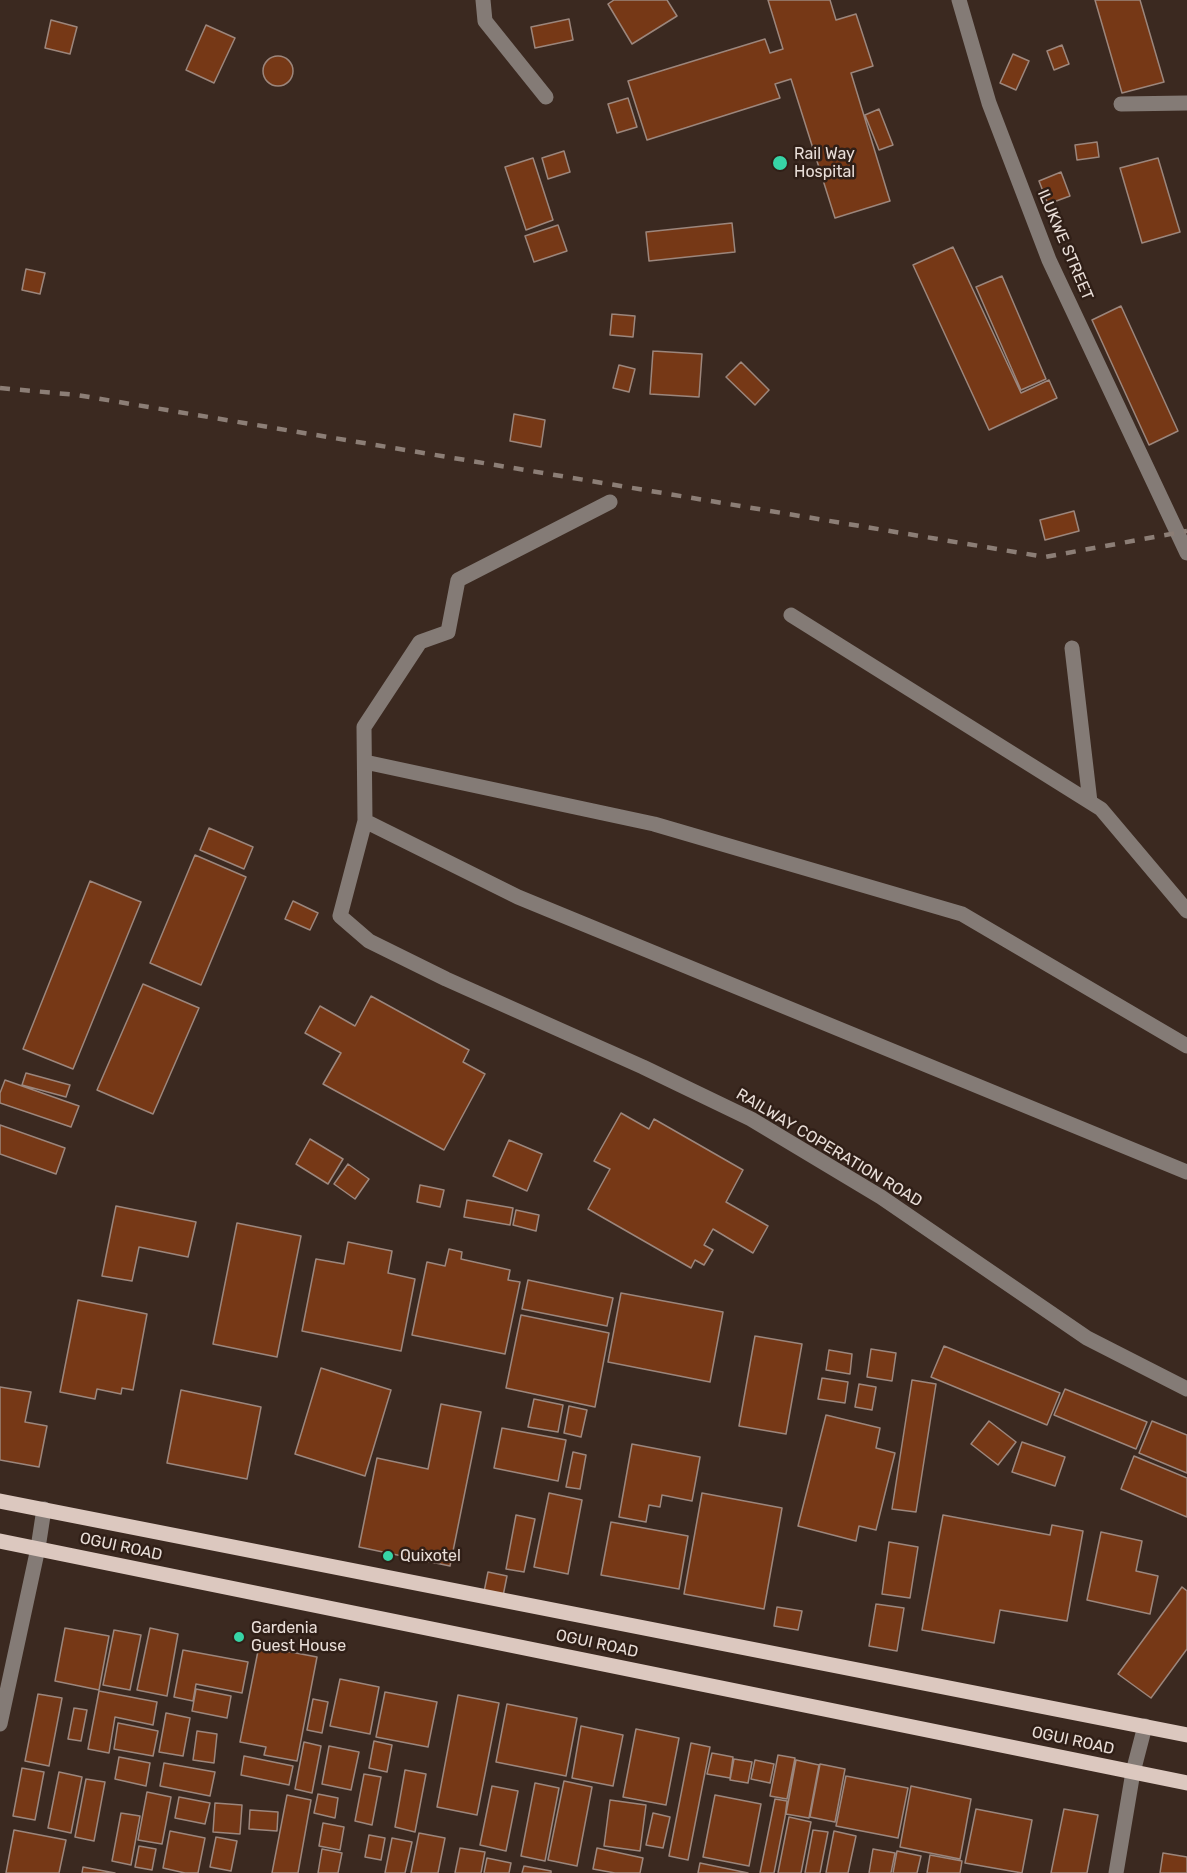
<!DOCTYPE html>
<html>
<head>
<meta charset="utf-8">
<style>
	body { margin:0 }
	canvas { display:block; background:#3b2920 }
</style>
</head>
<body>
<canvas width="1187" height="1873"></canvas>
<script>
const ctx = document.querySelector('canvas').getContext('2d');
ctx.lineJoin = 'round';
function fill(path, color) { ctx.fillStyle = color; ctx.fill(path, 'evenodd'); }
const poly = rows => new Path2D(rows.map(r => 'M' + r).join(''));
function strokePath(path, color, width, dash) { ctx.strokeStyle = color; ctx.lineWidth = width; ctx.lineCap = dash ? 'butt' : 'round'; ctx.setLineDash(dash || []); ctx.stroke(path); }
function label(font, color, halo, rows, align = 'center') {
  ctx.font = font + ' Rubik,sans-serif'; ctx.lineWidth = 5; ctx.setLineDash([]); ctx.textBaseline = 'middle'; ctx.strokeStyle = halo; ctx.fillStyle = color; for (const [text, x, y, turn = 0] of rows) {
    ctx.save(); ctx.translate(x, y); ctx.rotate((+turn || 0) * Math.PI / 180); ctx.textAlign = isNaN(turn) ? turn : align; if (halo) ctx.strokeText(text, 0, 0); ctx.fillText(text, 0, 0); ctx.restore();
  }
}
const building = poly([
	[614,0,667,0,677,16,632,44,608,4,614,0],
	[768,0,830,0,836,20,856,14,873,66,851,73,890,201,835,218,791,79,775,84,780,98,647,140,628,81,765,39,770,53,783,49,768,0],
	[1095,0,1140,0,1164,82,1122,93,1095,0],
	[569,19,573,40,535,48,531,27,569,19],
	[51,20,77,27,70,54,45,48,51,20],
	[206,25,235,38,214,83,186,70,206,25],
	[1062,45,1069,64,1054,70,1047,51,1062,45],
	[1013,54,1029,61,1016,90,1000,83,1013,54],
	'263 71a15 15 0 1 1 30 0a15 15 0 1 1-30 0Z',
	[628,98,637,127,617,133,608,104,628,98],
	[879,109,893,145,879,150,865,115,879,109],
	[1097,142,1099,157,1077,160,1075,145,1097,142],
	[564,151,570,172,548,179,542,158,564,151],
	[533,158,553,220,526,230,505,167,533,158],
	[1158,158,1180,232,1142,243,1120,168,1158,158],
	[1061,172,1070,196,1048,204,1039,181,1061,172],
	[732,223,735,252,649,261,646,232,732,223],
	[558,225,567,251,534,262,525,236,558,225],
	[953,247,1021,393,1049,380,1057,398,989,430,913,265,953,247],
	[26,269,45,273,40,294,22,290,26,269],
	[1002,276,1046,379,1021,390,976,287,1002,276],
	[1121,306,1178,431,1149,445,1092,320,1121,306],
	[612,314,635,316,633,337,610,335,612,314],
	[653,351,702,354,699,397,650,394,653,351],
	[741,362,769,390,755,405,726,377,741,362],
	[619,365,635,369,629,392,613,388,619,365],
	[514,414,545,420,541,447,510,441,514,414],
	[1074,511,1079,531,1045,540,1040,520,1074,511],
	[209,828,253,847,244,869,200,850,209,828],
	[195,855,246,877,201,985,150,963,195,855],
	[90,881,141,902,73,1069,23,1049,90,881],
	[293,901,318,913,310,930,285,919,293,901],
	[143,984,199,1008,153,1114,97,1090,143,984],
	[371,996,469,1050,463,1062,485,1074,444,1150,323,1084,341,1053,305,1033,320,1006,355,1026,371,996],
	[26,1073,70,1085,66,1097,22,1085,26,1073],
	[5,1080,79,1106,71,1127,0,1103,0,1093,5,1080],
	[621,1113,649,1129,654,1119,743,1170,726,1202,768,1226,753,1253,713,1229,704,1245,713,1250,704,1265,695,1260,691,1268,588,1209,610,1169,594,1161,621,1113],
	[0,1125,65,1148,56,1174,0,1154,0,1125],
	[310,1139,343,1159,328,1184,296,1164,310,1139],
	[509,1140,542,1154,527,1191,493,1176,509,1140],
	[348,1164,369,1179,355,1199,334,1184,348,1164],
	[420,1185,444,1190,440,1207,417,1202,420,1185],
	[467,1200,513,1208,510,1225,464,1217,467,1200],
	[116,1206,196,1222,188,1257,139,1247,132,1281,102,1276,116,1206],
	[516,1210,539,1215,536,1231,513,1225,516,1210],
	[237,1223,301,1236,277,1357,213,1344,237,1223],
	[348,1242,392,1251,388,1273,415,1279,401,1351,302,1331,316,1259,344,1264,348,1242],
	[449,1249,462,1252,461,1259,510,1270,508,1280,520,1282,505,1354,412,1335,427,1262,445,1266,449,1249],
	[528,1280,613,1298,607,1326,522,1309,528,1280],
	[621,1293,723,1312,710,1382,608,1362,621,1293],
	[78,1300,147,1314,133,1390,122,1388,121,1394,97,1389,95,1399,60,1392,78,1300],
	[521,1315,609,1333,595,1407,506,1388,521,1315],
	[755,1336,802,1344,786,1434,739,1426,755,1336],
	[944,1346,1060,1393,1047,1425,931,1377,944,1346],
	[871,1349,896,1353,892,1381,867,1377,871,1349],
	[829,1350,852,1354,850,1374,826,1370,829,1350],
	[321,1368,391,1390,365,1476,295,1454,321,1368],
	[822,1378,848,1382,845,1403,818,1399,822,1378],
	[912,1380,936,1384,916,1512,892,1509,912,1380],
	[859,1384,876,1387,872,1410,855,1407,859,1384],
	[0,1387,31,1392,25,1422,47,1426,39,1467,0,1460,0,1387],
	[1065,1389,1147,1422,1136,1449,1054,1415,1065,1389],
	[181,1390,261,1407,247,1479,167,1463,181,1390],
	[534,1399,563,1405,558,1432,528,1427,534,1399],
	[441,1404,481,1412,450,1566,359,1547,377,1458,428,1469,441,1404],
	[569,1406,587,1410,581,1437,564,1433,569,1406],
	[826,1415,880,1428,876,1448,895,1453,876,1530,859,1526,856,1541,798,1526,826,1415],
	[989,1421,1016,1442,998,1465,971,1444,989,1421],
	[1152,1421,1187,1435,1187,1473,1139,1453,1152,1421],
	[502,1428,566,1440,558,1481,494,1468,502,1428],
	[1022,1442,1065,1457,1055,1486,1012,1472,1022,1442],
	[632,1444,700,1457,692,1501,662,1495,660,1507,649,1505,646,1522,619,1517,632,1444],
	[573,1452,586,1455,580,1489,566,1487,573,1452],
	[1134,1456,1187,1478,1187,1517,1121,1489,1134,1456],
	[549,1493,582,1500,568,1574,534,1567,549,1493],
	[702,1493,782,1508,764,1609,684,1594,702,1493],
	[516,1515,535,1519,524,1572,506,1569,516,1515],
	[943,1515,1050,1535,1052,1525,1083,1531,1067,1621,1000,1610,994,1643,922,1630,943,1515],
	[611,1522,688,1536,679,1589,601,1575,611,1522],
	[1101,1532,1142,1541,1136,1571,1158,1576,1150,1614,1087,1600,1101,1532],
	[889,1542,918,1547,910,1598,882,1594,889,1542],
	[488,1572,507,1576,503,1596,484,1592,488,1572],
	[1182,1587,1187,1591,1187,1649,1151,1698,1118,1674,1182,1587],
	[876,1604,904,1608,897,1651,869,1646,876,1604],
	[777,1607,802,1611,798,1630,774,1626,777,1607],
	[65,1628,109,1636,99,1690,55,1681,65,1628],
	[150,1628,178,1634,167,1696,137,1690,150,1628],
	[114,1630,141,1635,130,1690,103,1685,114,1630],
	[259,1646,317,1657,297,1761,264,1755,266,1747,240,1742,259,1646],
	[183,1650,248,1662,242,1693,196,1684,193,1701,174,1697,183,1650],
	[340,1679,379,1687,370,1734,330,1726,340,1679],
	[196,1689,231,1696,227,1718,192,1711,196,1689],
	[99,1691,157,1702,153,1725,115,1717,109,1753,88,1749,99,1691],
	[385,1692,437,1702,428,1747,376,1737,385,1692],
	[38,1694,62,1698,49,1766,25,1761,38,1694],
	[458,1695,499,1703,477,1815,437,1807,458,1695],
	[313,1699,328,1702,322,1733,307,1730,313,1699],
	[507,1704,577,1718,566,1776,496,1762,507,1704],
	[74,1708,87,1710,81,1741,68,1739,74,1708],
	[166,1713,190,1718,183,1756,159,1752,166,1713],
	[118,1723,158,1731,153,1756,114,1749,118,1723],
	[581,1726,623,1735,613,1786,572,1778,581,1726],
	[636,1729,679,1738,666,1805,623,1797,636,1729],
	[197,1731,217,1734,214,1763,193,1760,197,1731],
	[374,1741,392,1745,387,1772,369,1768,374,1741],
	[304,1742,321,1746,312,1793,295,1789,304,1742],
	[691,1743,710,1747,688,1860,669,1856,691,1743],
	[329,1746,359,1752,351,1790,322,1784,329,1746],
	[712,1753,733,1757,730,1778,707,1774,712,1753],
	[778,1755,795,1758,787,1799,770,1796,778,1755],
	[244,1756,293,1766,289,1785,241,1775,244,1756],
	[119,1757,150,1763,146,1786,115,1779,119,1757],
	[734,1759,752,1762,748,1783,730,1780,734,1759],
	[755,1760,774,1764,770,1783,751,1779,755,1760],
	[796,1760,819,1765,809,1818,786,1814,796,1760],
	[164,1763,215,1772,210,1796,160,1786,164,1763],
	[820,1764,845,1769,835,1822,810,1817,820,1764],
	[22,1768,44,1772,35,1820,13,1816,22,1768],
	[405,1770,426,1774,415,1832,395,1827,405,1770],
	[59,1772,82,1777,71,1833,48,1828,59,1772],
	[364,1774,381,1777,372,1825,355,1821,364,1774],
	[846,1776,908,1788,898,1838,836,1826,846,1776],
	[86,1779,105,1782,94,1841,75,1837,86,1779],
	[564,1781,592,1787,577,1866,548,1860,564,1781],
	[535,1783,559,1788,545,1861,521,1856,535,1783],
	[492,1786,518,1791,506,1851,480,1845,492,1786],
	[911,1786,971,1799,960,1859,900,1847,911,1786],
	[147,1792,171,1797,162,1844,138,1840,147,1792],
	[318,1794,338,1798,335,1818,314,1813,318,1794],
	[287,1795,311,1800,298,1873,272,1873,287,1795],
	[715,1795,761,1804,749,1866,703,1857,715,1795],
	[179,1797,210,1803,205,1824,175,1818,179,1797],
	[775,1799,787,1801,785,1817,774,1873,760,1873,775,1799],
	[610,1800,646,1805,640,1851,604,1846,610,1800],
	[215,1803,242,1805,240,1834,213,1832,215,1803],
	[976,1809,1032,1820,1022,1873,965,1863,976,1809],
	[1064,1809,1098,1815,1087,1873,1051,1873,1064,1809],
	[250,1810,278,1812,277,1831,249,1829,250,1810],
	[121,1813,140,1816,131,1865,112,1861,121,1813],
	[653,1813,670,1817,663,1848,646,1845,653,1813],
	[789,1817,811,1822,801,1873,778,1873,789,1817],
	[323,1823,344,1827,340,1850,319,1846,323,1823],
	[14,1830,66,1840,59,1873,6,1873,14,1830],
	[813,1830,828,1832,820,1873,805,1873,813,1830],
	[170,1831,205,1838,198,1873,185,1873,163,1868,170,1831],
	[834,1831,856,1836,848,1873,826,1873,834,1831],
	[419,1833,445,1838,438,1873,411,1873,419,1833],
	[369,1835,385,1838,381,1860,365,1857,369,1835],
	[216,1837,237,1841,231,1871,210,1867,216,1837],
	[392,1838,412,1842,405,1873,385,1873,392,1838],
	[139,1846,156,1849,152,1870,135,1867,139,1846],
	[460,1848,485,1852,481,1873,455,1873,460,1848],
	[597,1848,643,1858,640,1873,615,1873,593,1869,597,1848],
	[322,1849,342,1853,338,1873,318,1873,322,1849],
	[873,1849,895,1853,891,1873,869,1873,873,1849],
	[897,1851,921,1856,917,1873,893,1873,897,1851],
	[1163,1853,1187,1857,1187,1873,1160,1873,1163,1853],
	[930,1855,962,1861,960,1873,927,1873,930,1855],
	[487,1858,511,1863,509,1873,484,1873,487,1858],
	[700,1863,748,1873,698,1873,700,1863],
	[524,1866,551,1871,551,1873,522,1873,524,1866],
	[83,1867,115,1873,82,1873,83,1867]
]);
fill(building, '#763816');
strokePath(building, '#9c867c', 1.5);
strokePath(poly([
	[483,0,485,21,546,97],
	[959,0,989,103,1049,260,1187,553],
	[1121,104,1187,103],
	[610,502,458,580,448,632,420,642,364,727,365,821,340,916,369,941,446,979,643,1067,751,1119,881,1197,1087,1338,1187,1389],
	[791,615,1101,809,1187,911],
	[1072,648,1090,802],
	[365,762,654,824,962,914,1187,1046],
	[365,821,518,897,1187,1172],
	[0,1724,38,1548,44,1509],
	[1116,1873,1133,1772,1145,1726]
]), '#847b76', 15);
strokePath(poly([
	[0,1501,1187,1735],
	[0,1541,1187,1783]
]), '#dcc8bf', 15);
strokePath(poly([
	[0,388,77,395,1045,557,1187,531]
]), '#8c7e76', 4.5, [10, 10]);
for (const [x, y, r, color] of [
	[780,163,8,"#37d4a6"],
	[388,1556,6,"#37d4a6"],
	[239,1637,6,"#37d4a6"]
]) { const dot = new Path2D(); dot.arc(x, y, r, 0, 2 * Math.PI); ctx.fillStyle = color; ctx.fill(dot); strokePath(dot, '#301f17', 2); }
label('16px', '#e9ded8', '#301f17', [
	["Rail Way",794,154],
	["Hospital",794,172],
	["Quixotel",400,1556],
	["Gardenia",251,1628],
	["Guest House",251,1646]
], 'left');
label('16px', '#e9ded8', '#301f17', [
	["ILUKWE STREET",1065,245,67],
	["RAILWAY COPERATION ROAD",829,1148,31],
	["OGUI ROAD",121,1547,12],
	["OGUI ROAD",597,1644,12],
	["OGUI ROAD",1073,1741,12]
]);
</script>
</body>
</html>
